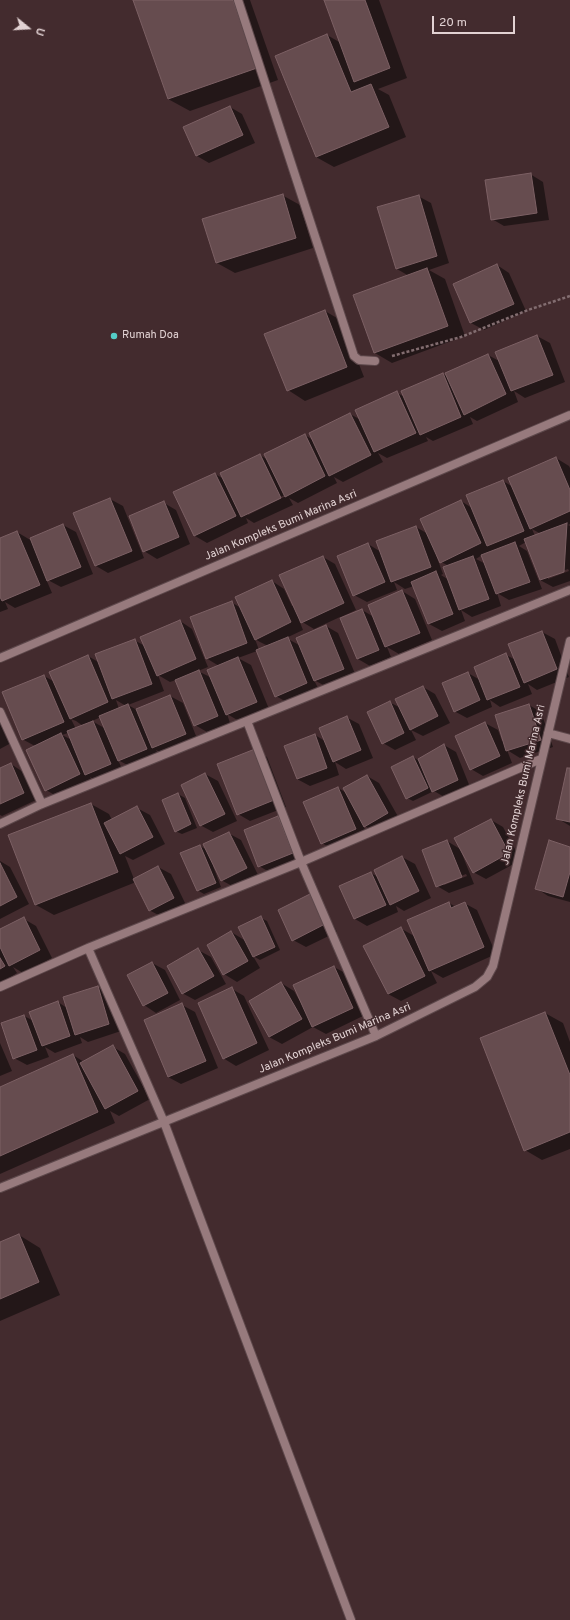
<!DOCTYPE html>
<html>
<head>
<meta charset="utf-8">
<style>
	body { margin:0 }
	#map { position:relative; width:570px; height:1620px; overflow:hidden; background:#432b2e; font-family:Overpass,sans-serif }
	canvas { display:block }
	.north { position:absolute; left:8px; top:8px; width:40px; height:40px; -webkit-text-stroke:3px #432b2e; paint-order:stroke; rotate:108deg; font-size:11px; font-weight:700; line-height:16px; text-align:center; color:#e2d2d3 }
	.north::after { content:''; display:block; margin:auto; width:14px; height:18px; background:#e2d2d3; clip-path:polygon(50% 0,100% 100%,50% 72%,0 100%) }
	.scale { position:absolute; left:432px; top:16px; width:83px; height:18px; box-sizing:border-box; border:2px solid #e2d2d3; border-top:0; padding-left:5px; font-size:12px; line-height:14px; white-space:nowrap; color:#e2d2d3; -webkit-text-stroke:3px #432b2e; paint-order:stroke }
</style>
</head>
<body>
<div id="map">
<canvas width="570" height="1620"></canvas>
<div class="north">U</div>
<div class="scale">20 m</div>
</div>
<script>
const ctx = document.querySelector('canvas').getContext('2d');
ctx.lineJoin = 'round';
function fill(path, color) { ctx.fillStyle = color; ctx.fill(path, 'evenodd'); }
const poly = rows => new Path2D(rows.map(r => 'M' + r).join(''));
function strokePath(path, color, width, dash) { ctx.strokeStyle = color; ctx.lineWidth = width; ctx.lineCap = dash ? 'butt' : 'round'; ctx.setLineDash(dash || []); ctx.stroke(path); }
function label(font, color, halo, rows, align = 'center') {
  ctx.font = font + ' Overpass,sans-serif'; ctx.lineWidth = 3; ctx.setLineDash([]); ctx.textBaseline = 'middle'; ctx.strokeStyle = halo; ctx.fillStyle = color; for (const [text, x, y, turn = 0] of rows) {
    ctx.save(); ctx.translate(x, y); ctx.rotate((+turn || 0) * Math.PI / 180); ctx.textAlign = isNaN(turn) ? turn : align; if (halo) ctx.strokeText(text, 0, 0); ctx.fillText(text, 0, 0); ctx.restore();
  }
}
fill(poly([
	[134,0,250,0,278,80,190,111,168,99],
	[325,0,379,0,407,78,378,89,389,95,406,137,334,167,316,157,327,35,341,43],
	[230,107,242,114,255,143,209,163,197,156],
	[530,174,543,182,549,220,504,226,492,219],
	[282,195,300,205,313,248,235,273,217,263],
	[418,196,431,203,449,263,429,270,445,279,465,336,392,363,375,353,409,276,397,269],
	[497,265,509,273,526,311,484,330,471,323,454,284],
	[325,311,342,321,364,377,305,401,288,390],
	[537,336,550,343,565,382,525,398,514,391,518,402,477,421,470,417,473,424,433,441,426,437,428,441,387,458,378,453,383,462,343,482,334,477,337,483,298,503,289,498,293,505,254,523,246,518,248,523,207,543,195,536,175,493,215,474,224,479,260,455,268,460,305,435,313,440,350,414,361,420,397,393,405,397,443,374,448,377,488,355,501,362,497,352],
	[285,495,286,496,248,515,248,512],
	[556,458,569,466,570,468,570,524,568,525,570,526,570,581,553,587,540,580,526,542,519,546,527,551,542,589,509,600,497,593,501,606,472,617,461,610,465,621,442,631,429,624,414,586,405,589,394,582,397,590,367,602,354,595,368,544,381,552,416,527,428,534,461,501,472,508,503,481,513,487],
	[532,529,541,534,535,536],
	[437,554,441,562,449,566,449,580,441,575,443,574,436,555],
	[482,555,486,564,476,559],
	[568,569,569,571,548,579,548,576],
	[110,499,123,506,144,558,108,573,96,566,74,514],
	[164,503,176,510,190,544,157,559,144,551],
	[63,525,76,532,93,574,61,587,46,579,52,593,15,608,5,602,8,609,0,612,0,539,17,532,32,541],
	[323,557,335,564,356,610,341,617,342,619,362,610,374,617,402,591,415,599,432,640,399,654,387,647,391,657,370,666,358,659,340,617,314,629,299,620,303,630,286,638,301,646,326,626,338,633,356,676,327,687,314,680,319,690,288,703,276,696,257,651,238,658,251,665,269,709,239,721,227,714,230,723,207,732,195,725,176,680,170,682,158,675,164,691,128,705,137,710,170,696,183,703,198,741,165,755,156,750,159,756,131,767,118,760,123,771,98,782,90,777,92,781,58,797,46,790,35,746,22,739,44,676,55,682,88,656,100,663,134,640,145,646,180,621,192,629,208,667,198,671,212,678,219,666,206,658,231,602,241,608,272,581,284,589,292,606,294,605],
	[255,639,260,642,268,646,259,650],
	[116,700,126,706,119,709],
	[101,717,106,729,92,721],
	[71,719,76,721,83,726,76,729],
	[68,733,72,740,62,735],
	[542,632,555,639,569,677,537,690,528,684,532,694,500,707,490,700,492,707,467,718,454,711,468,673,480,680,506,655,516,660,509,644],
	[423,687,435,694,450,723,423,736,411,730,416,740,395,750,383,743,389,702,401,708],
	[529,705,541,712,553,747,520,758,507,750,512,763,483,776,471,769,485,723,498,730,502,741,504,740],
	[346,717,359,724,373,758,346,769,335,762,339,775,310,786,297,779,315,735,325,741],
	[0,723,11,743,0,749],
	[444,745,456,752,470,787,446,798,434,791,413,801,407,798,413,757,420,761],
	[255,750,267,757,286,807,250,821,238,814],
	[11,764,23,772,36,800,2,816,0,815,0,769],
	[570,769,570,826,557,818],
	[205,774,218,781,237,821,213,832,200,825],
	[367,776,379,783,400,820,377,833,363,825,368,836,334,850,322,843,338,788,347,793],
	[178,794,185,798,197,828,182,834,175,831],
	[91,804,109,814,112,820,137,808,150,815,165,844,133,860,125,856,134,879,158,867,171,874,186,905,162,917,149,910,136,882,54,915,36,905,10,836],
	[278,817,291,824,305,861,271,873,259,866,245,830],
	[491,820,503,827,521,860,486,879,473,872],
	[228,833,241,840,258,875,234,887,221,880,214,865,213,866,221,887,204,894,197,890,200,846,207,850],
	[447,841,460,849,474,884,449,893,437,886],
	[466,874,467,876,444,885,444,883],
	[570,848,570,902,548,896,536,888],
	[402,857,415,864,431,898,404,911,396,906,398,912,367,926,355,919,371,873,378,877],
	[0,861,10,867,29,904,0,919],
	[310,895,322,902,337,932,306,947,293,940],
	[449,903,456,907,464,903,477,910,496,954,443,978,431,971,437,983,401,1001,388,994,400,928,416,937],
	[261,918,267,921,280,950,260,960,253,956,260,968,237,982,224,974,231,932,246,941],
	[24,919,36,926,52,958,23,973,13,967,17,973,0,984,0,930],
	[198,950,211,957,226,984,195,1000,182,993],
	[152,963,165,970,180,1000,156,1013,144,1005,128,975],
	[334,967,347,974,365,1015,326,1034,313,1027,282,1044,269,1037,281,983,294,991,302,1005],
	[97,987,110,994,121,1031,88,1042,80,1037,82,1043,55,1053,45,1047,49,1057,27,1065,14,1058,2,1024,24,1016,34,1021,58,1002,67,1008],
	[232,989,244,996,269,1050,236,1066,223,1058],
	[182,1005,195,1012,218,1068,181,1084,168,1077],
	[545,1013,563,1023,570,1042,570,1149,542,1160,525,1150],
	[0,1043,12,1071,0,1076],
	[113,1047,125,1054,150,1099,119,1116,110,1111,115,1123,0,1174,0,1088,73,1055,84,1062],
	[19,1235,40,1248,60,1295,0,1321,0,1243]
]), '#0007');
const building = poly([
	[133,0,233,0,257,68,168,99,133,0],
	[324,0,365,0,390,68,354,82,324,0],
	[327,34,351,92,371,84,389,127,316,157,275,56,327,34],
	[230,106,243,135,196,156,183,127,230,106],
	[531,173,537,213,491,220,485,180,531,173],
	[283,194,296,238,216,263,202,219,283,194],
	[419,195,437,256,396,269,377,207,419,195],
	[497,264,514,304,470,323,453,284,497,264],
	[427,268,448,326,374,353,353,295,427,268],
	[325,310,347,367,287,391,264,334,325,310],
	[537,335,553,375,511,391,495,352,537,335],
	[488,354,506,394,464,415,445,373,488,354],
	[443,373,461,417,420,435,401,391,443,373],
	[397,391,416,433,374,452,355,410,397,391],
	[350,413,371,455,329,476,309,433,350,413],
	[305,434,325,476,285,497,264,454,305,434],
	[260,454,281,498,241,517,220,473,260,454],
	[556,457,570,490,570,511,530,529,508,478,556,457],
	[215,473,236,516,194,536,173,492,215,473],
	[503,480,524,531,487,546,466,495,503,480],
	[110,498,132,551,95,566,73,513,110,498],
	[461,500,481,543,440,563,420,519,461,500],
	[164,501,179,537,143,552,129,516,164,501],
	[567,523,564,572,540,580,524,539,567,523],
	[63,524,81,567,47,581,30,538,63,524],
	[416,526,431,567,391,582,376,541,416,526],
	[17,531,40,585,2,601,0,597,0,538,17,531],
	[515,542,530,582,496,594,481,555,515,542],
	[368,543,385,582,353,596,337,556,368,543],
	[323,556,344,603,301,623,279,575,323,556],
	[473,556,489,599,459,610,443,567,473,556],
	[436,571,453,614,428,624,411,582,436,571],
	[272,580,291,622,255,640,235,597,272,580],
	[402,590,420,633,385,647,368,605,402,590],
	[232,601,247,643,206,659,190,617,232,601],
	[362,609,379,650,357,659,340,618,362,609],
	[180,620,196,659,157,676,140,637,180,620],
	[326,625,344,669,314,681,296,638,326,625],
	[542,631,557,669,524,683,508,644,542,631],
	[288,637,307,683,275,697,256,650,288,637],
	[135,639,152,684,112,699,95,654,135,639],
	[506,653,520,687,487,700,474,667,506,653],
	[88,655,108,702,70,719,49,672,88,655],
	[238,657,257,702,226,715,207,670,238,657],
	[199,670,218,716,194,726,175,680,199,670],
	[468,672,480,700,454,712,442,683,468,672],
	[44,675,64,722,22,740,2,692,44,675],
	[423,686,438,716,410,730,395,699,423,686],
	[170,695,186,734,152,748,136,709,170,695],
	[390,701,404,733,382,744,367,712,390,701],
	[128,704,147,749,118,761,99,716,128,704],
	[529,704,541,740,506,751,495,715,529,704],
	[347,716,361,750,333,762,319,728,347,716],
	[93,721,111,764,85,775,67,731,93,721],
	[485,722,500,756,470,770,455,736,485,722],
	[61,733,80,774,45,791,26,750,61,733],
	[315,734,327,768,297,779,284,746,315,734],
	[444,744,458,780,432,792,418,759,444,744],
	[255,749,274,800,237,815,217,764,255,749],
	[413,756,428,788,406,799,391,767,413,756],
	[11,763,24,793,0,804,0,768,11,763],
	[567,768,570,768,570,822,556,819,567,768],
	[205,773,225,814,200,826,181,785,205,773],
	[367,775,388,813,364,827,343,788,367,775],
	[338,787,356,829,321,844,303,802,338,787],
	[178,793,191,824,175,832,162,800,178,793],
	[91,803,118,872,35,905,8,835,91,803],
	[137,806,153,837,120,854,104,823,137,806],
	[278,816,293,853,258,867,244,830,278,816],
	[491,819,509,853,473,873,454,838,491,819],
	[229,832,247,868,221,881,203,844,229,832],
	[447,840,462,877,436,887,422,850,447,840],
	[549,840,570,847,570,872,563,897,535,889,549,840],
	[200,845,216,883,197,891,180,853,200,845],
	[402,856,419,891,390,905,374,870,402,856],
	[0,863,17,897,0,906,0,863],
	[158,866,174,898,149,911,133,879,158,866],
	[371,872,386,905,354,919,339,886,371,872],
	[310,894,325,924,292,941,278,910,310,894],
	[449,902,451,908,465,902,484,947,429,971,407,920,449,902],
	[261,916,275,947,253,957,238,927,261,916],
	[24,917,40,950,9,966,0,947,0,929,24,917],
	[401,927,425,976,388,994,363,946,401,927],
	[231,931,248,961,223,975,207,945,231,931],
	[198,948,214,976,182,994,167,966,198,948],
	[0,958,5,966,0,969,0,958],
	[152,962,168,993,143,1006,127,975,152,962],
	[334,966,353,1008,312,1027,293,985,334,966],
	[281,982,302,1019,269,1037,249,1001,281,982],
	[98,986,109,1024,75,1035,63,997,98,986],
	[232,987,257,1043,223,1059,198,1003,232,987],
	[58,1001,70,1036,42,1046,29,1012,58,1001],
	[182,1003,206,1061,168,1077,144,1020,182,1003],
	[545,1012,570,1075,570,1132,524,1151,480,1038,545,1012],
	[24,1015,37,1050,13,1059,1,1023,24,1015],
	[113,1045,138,1091,105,1109,80,1063,113,1045],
	[73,1054,98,1112,0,1156,0,1087,73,1054],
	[19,1234,39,1282,0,1299,0,1242,19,1234]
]);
fill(building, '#664c4f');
strokePath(building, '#7c6064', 1);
const minor = poly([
	[238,0,354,356,359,360,375,361],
	[0,658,570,415],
	[0,712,42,804],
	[247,721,301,862,376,1036],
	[548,733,570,739],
	[0,824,42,804,570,590],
	[88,948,164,1122,351,1620],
	[0,987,88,948,301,862,541,759],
	[0,1188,376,1036,475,987,487,977,493,966,570,641]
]);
strokePath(minor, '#5d484b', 10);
strokePath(poly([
	[392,356,461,337,528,310,570,296]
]), '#826d70', 2.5, [3, 2]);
strokePath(minor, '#977a7d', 8);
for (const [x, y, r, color] of [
	[114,336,4,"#54cdc7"]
]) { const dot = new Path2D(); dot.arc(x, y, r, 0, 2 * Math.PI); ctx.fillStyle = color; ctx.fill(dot); strokePath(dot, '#432b2e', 1.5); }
label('11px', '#e2d2d3', '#432b2e', [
	["Rumah Doa",122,336]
], 'left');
label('11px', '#e2d2d3', '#432b2e', [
	["Jalan Kompleks Bumi Marina Asri",281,526,-23],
	["Jalan Kompleks Bumi Marina Asri",524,785,-77],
	["Jalan Kompleks Bumi Marina Asri",335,1039,-23]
]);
</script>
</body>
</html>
